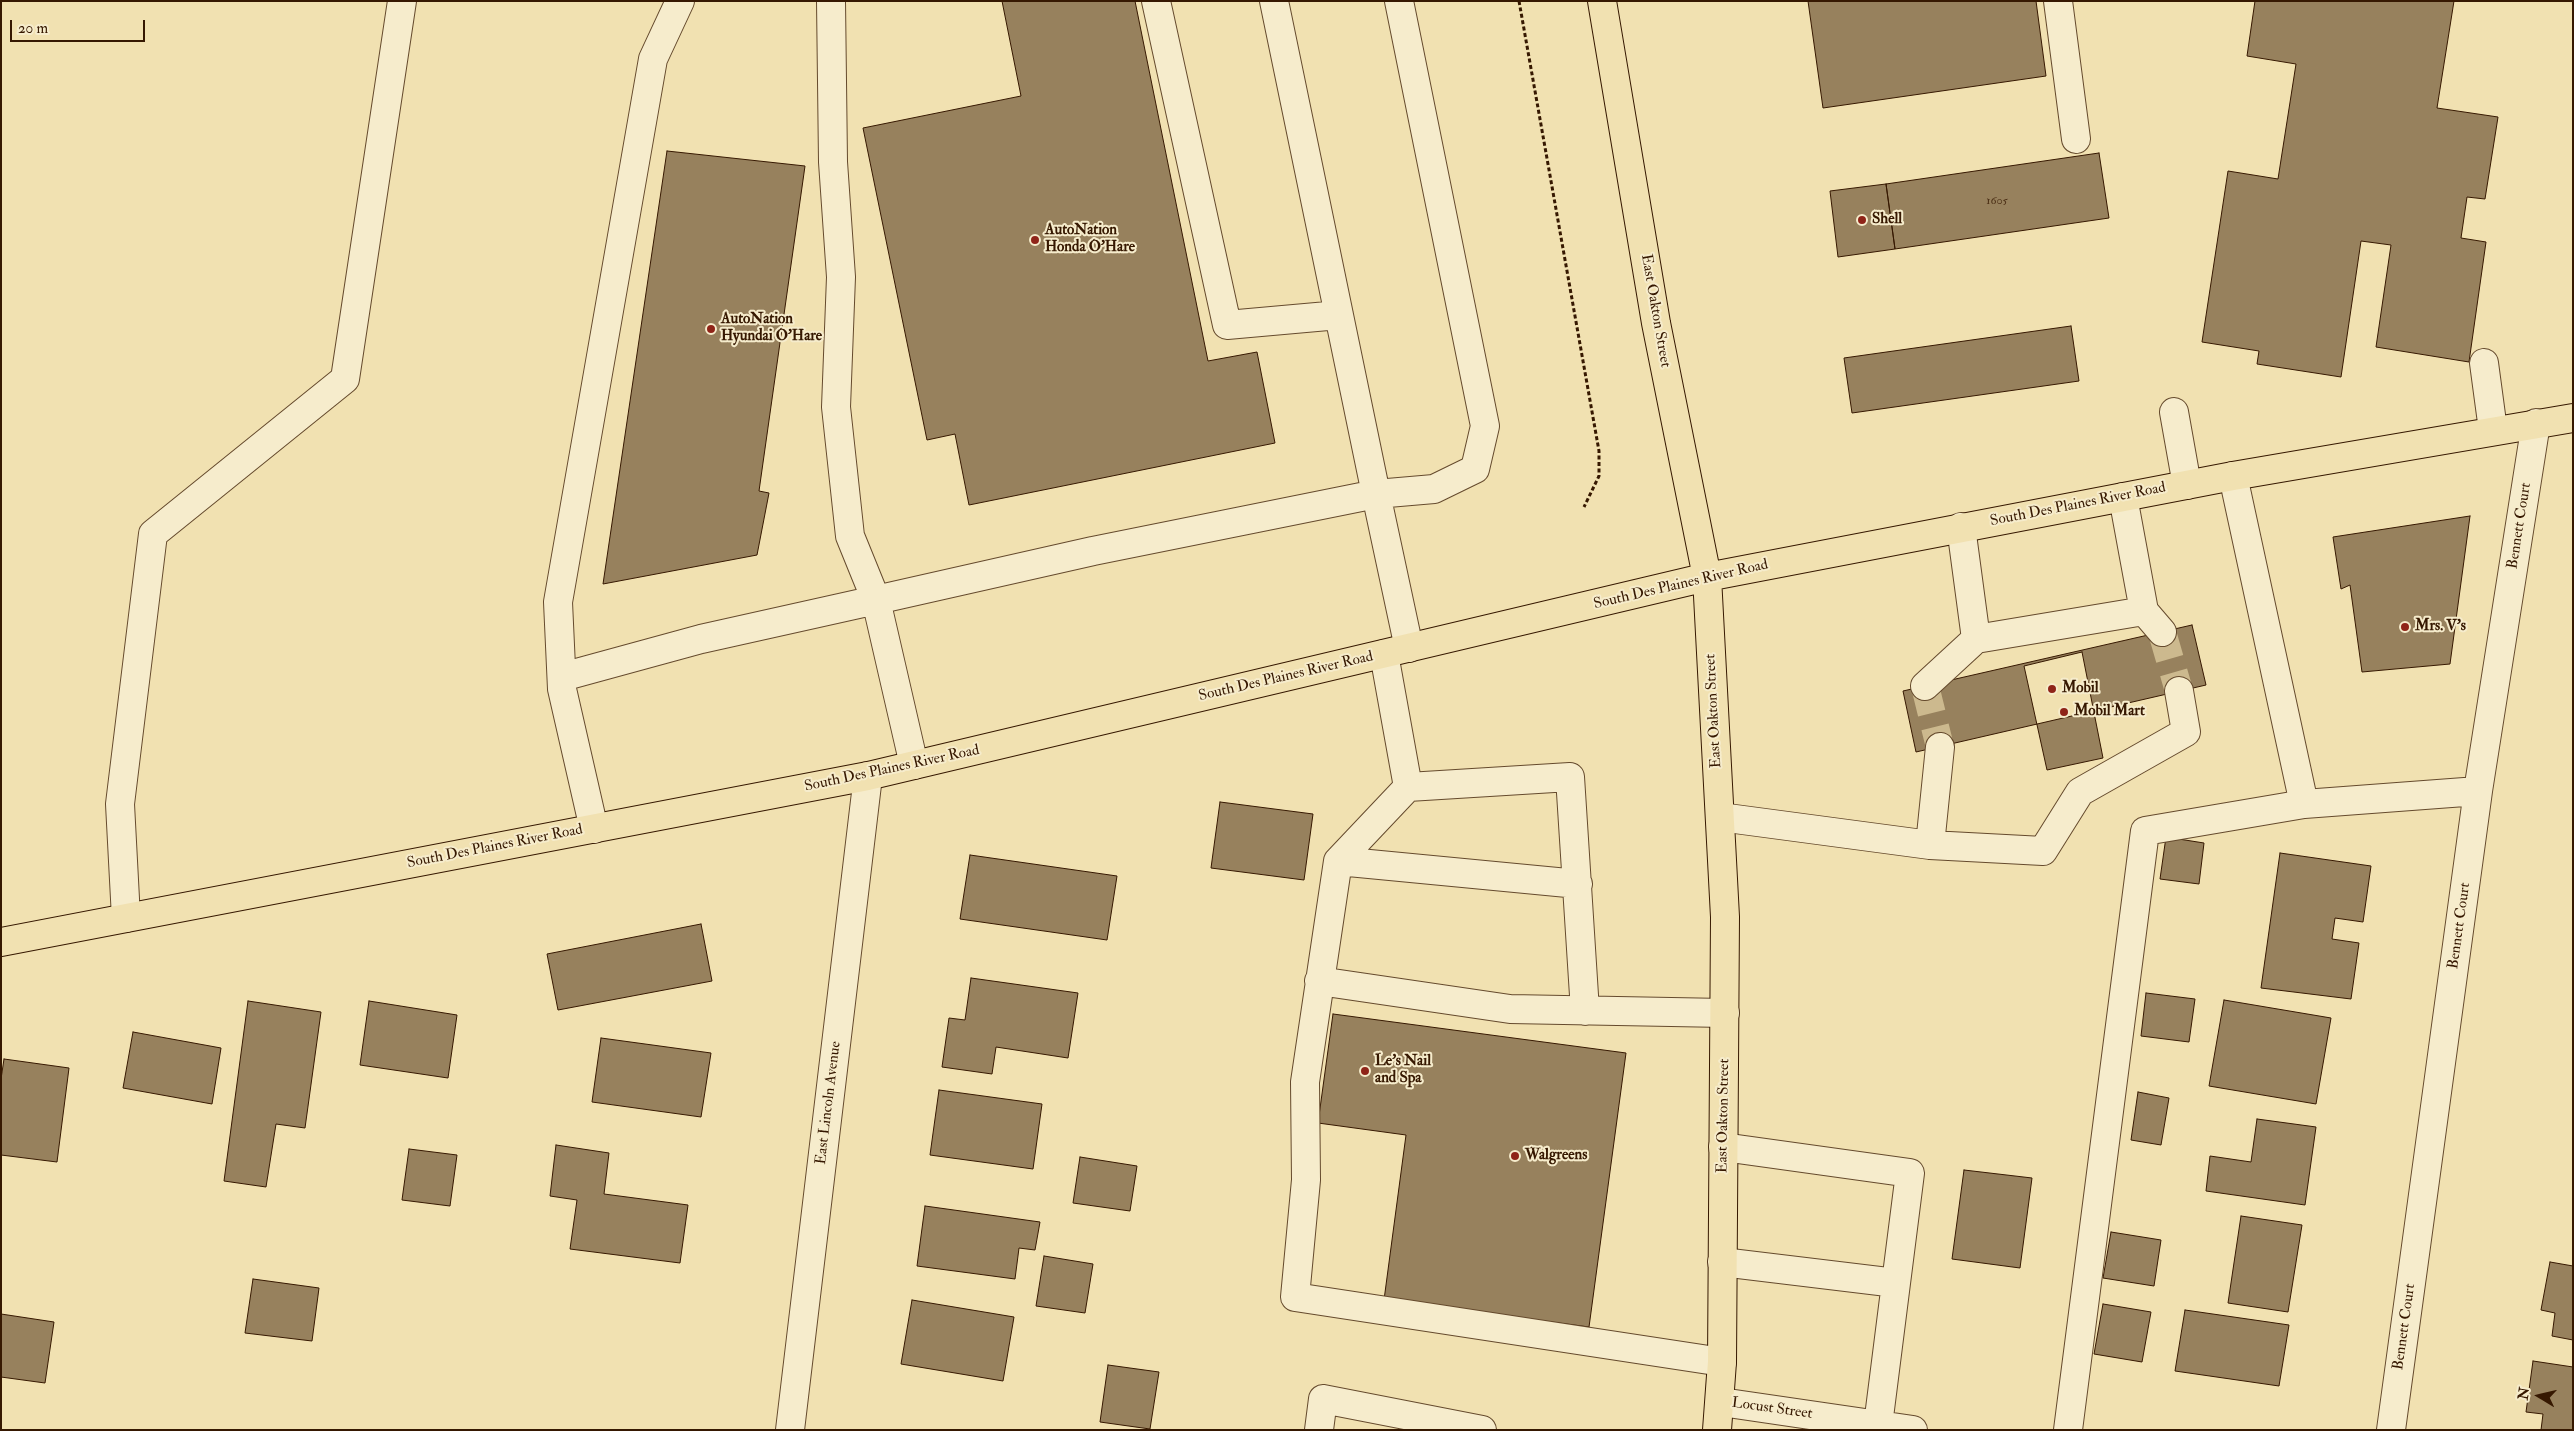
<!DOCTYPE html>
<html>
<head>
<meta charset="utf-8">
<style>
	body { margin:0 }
	#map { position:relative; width:2574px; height:1431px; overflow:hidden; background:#f1e1b1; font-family:"IM FELL Double Pica",serif }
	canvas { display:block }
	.frame { position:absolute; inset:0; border:2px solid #361801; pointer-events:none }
	.north { position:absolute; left:2514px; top:1371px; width:50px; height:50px; -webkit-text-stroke:4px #f6eccc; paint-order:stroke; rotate:279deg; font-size:14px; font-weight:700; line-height:20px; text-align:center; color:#361801 }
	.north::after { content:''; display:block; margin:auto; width:18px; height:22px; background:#361801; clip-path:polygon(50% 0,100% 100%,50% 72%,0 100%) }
	.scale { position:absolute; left:10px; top:20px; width:135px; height:22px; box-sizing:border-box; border:2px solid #361801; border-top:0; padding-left:6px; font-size:15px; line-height:18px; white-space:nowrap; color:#361801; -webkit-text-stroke:4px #f6eccc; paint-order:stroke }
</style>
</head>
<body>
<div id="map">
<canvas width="2574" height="1431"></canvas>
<div class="frame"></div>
<div class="north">N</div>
<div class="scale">20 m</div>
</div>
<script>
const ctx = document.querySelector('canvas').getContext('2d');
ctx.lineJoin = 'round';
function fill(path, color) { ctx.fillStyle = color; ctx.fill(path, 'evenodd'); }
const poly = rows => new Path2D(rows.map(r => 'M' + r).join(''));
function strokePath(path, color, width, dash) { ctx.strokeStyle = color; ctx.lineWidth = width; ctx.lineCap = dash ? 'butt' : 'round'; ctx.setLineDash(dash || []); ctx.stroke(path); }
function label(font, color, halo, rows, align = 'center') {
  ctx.font = font + ' "IM FELL Double Pica",serif'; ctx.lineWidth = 4; ctx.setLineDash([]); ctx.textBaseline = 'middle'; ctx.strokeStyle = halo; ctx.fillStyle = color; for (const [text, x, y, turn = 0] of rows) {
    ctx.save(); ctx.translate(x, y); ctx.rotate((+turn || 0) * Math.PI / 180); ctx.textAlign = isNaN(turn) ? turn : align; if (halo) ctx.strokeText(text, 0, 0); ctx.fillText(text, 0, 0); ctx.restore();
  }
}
const building = poly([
	[1002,1,1135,1,1208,361,1257,352,1275,443,969,505,955,434,927,440,863,128,1021,96,1002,1],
	[1808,1,2036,1,2046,76,1823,108,1808,1],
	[2255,1,2454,1,2437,108,2498,117,2485,199,2467,197,2461,238,2486,242,2469,362,2376,347,2391,245,2361,241,2341,377,2257,364,2259,351,2202,342,2228,171,2278,179,2296,64,2247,56,2255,1],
	[667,151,805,166,759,491,769,493,757,555,603,584,667,151],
	[2099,153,2109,218,1895,249,1886,184,2099,153],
	[1886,184,1895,249,1838,257,1830,191,1886,184],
	[2071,326,2079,381,1852,413,1844,358,2071,326],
	[2470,516,2450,664,2362,672,2350,585,2341,589,2333,537,2470,516],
	[2192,625,2206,685,1916,752,1903,691,2192,625],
	[2082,652,2103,758,2047,770,2024,666,2082,652],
	[1220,802,1313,814,1304,880,1211,868,1220,802],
	[2166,837,2204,843,2199,884,2160,879,2166,837],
	[2280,853,2371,866,2363,922,2335,918,2332,939,2359,943,2351,999,2261,988,2280,853],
	[970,855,1117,876,1107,940,960,919,970,855],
	[701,924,712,981,558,1010,547,954,701,924],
	[971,978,1078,993,1068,1058,996,1047,992,1074,942,1067,949,1018,965,1020,971,978],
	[2146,993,2195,999,2189,1042,2141,1036,2146,993],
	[2224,1000,2331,1018,2316,1104,2209,1086,2224,1000],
	[248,1001,321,1012,305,1128,276,1124,266,1187,224,1181,248,1001],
	[369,1001,457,1015,448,1078,360,1065,369,1001],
	[1333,1014,1626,1053,1589,1327,1384,1300,1406,1135,1318,1123,1333,1014],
	[133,1032,221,1048,212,1104,123,1088,133,1032],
	[601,1038,711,1053,701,1117,592,1102,601,1038],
	[4,1059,69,1068,57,1162,1,1155,1,1079,4,1059],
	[939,1090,1042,1104,1033,1169,930,1155,939,1090],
	[2138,1092,2169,1098,2161,1145,2131,1140,2138,1092],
	[2257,1119,2316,1127,2305,1205,2206,1191,2210,1156,2251,1162,2257,1119],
	[556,1145,609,1153,604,1194,688,1205,680,1263,570,1249,577,1200,550,1196,556,1145],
	[409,1149,457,1155,450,1206,402,1200,409,1149],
	[1080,1157,1137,1166,1130,1211,1073,1203,1080,1157],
	[1964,1170,2032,1178,2020,1268,1952,1259,1964,1170],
	[925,1206,1040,1222,1035,1250,1019,1248,1015,1279,917,1266,925,1206],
	[2241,1216,2302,1225,2288,1312,2228,1303,2241,1216],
	[2111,1232,2161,1240,2154,1286,2103,1278,2111,1232],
	[1044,1256,1093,1264,1085,1313,1036,1306,1044,1256],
	[2550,1262,2573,1266,2573,1340,2552,1336,2555,1313,2541,1310,2550,1262],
	[253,1279,319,1288,312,1341,245,1333,253,1279],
	[912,1300,1014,1317,1003,1381,901,1364,912,1300],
	[2103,1304,2151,1312,2142,1362,2094,1354,2103,1304],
	[2185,1310,2289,1325,2279,1386,2175,1371,2185,1310],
	[1,1314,54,1322,45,1383,1,1377,1,1314],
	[2533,1361,2573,1367,2573,1430,2541,1430,2543,1414,2526,1412,2533,1361],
	[1108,1365,1159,1372,1150,1429,1100,1422,1108,1365]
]);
fill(building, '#97815d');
strokePath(building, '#361801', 1);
strokePath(poly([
	[2162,632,2179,691],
	[1925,686,1940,747]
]), '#ccb98e', 28, [28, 14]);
const minor = poly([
	[831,1,833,162,841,277,836,407,850,536,876,600,914,765],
	[1156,1,1227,325,1339,315],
	[1274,1,1376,494,1434,489,1475,469,1485,426,1399,1],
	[2058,1,2076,139],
	[2484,363,2493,430],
	[2174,412,2187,485],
	[2233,476,2304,804],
	[2144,611,2162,632],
	[1976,639,2144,611,2123,497],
	[1384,654,1408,787,1338,861,1305,1082,1306,1180,1295,1297,1722,1362],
	[562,677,701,639,876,600,1093,551,1376,494,1409,648],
	[1925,686,1976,639,1961,527],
	[1408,787,1570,777,1585,1011],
	[1720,817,1930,845,2043,851,2080,792,2186,732,2179,691],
	[594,829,562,689,558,602,653,59,680,1],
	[1930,845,1940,747],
	[1338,861,1578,884],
	[126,918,120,804,153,534,345,379,402,1],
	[1319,981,1510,1009,1725,1013],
	[1723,1147,1910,1173,1896,1283],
	[1722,1262,1896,1283,1878,1425],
	[1721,1402,1913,1430],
	[790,1430,868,776],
	[1319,1430,1323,1399,1482,1430],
	[2068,1430,2145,831,2304,804,2478,791],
	[2391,1430,2478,791,2536,423]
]);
const major = poly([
	[1602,1,1656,323,1707,577,1725,917,1722,1362,1717,1430],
	[1,942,868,776,1707,577,2233,476,2573,418]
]);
strokePath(minor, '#654a2d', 30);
strokePath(major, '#361801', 30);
strokePath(poly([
	[1519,1,1599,451,1599,476,1584,507]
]), '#361801', 3, [4, 2.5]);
strokePath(minor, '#f6eccc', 28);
strokePath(major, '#f1e1b1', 28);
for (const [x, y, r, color] of [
	[1862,220,5,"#8f2418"],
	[1035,240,5,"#8f2418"],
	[711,329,5,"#8f2418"],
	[2405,627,5,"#8f2418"],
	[2052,689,5,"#8f2418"],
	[2064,712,5,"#8f2418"],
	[1365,1071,5,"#8f2418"],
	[1515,1156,5,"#8f2418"]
]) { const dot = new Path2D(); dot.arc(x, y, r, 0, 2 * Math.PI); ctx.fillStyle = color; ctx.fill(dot); strokePath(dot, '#f6eccc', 2); }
label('12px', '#4e3218', null, [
	["1605",1997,201]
]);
label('bold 15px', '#361801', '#f6eccc', [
	["Shell",1872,220],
	["AutoNation",1045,231],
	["Honda O'Hare",1045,248],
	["AutoNation",721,320],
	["Hyundai O'Hare",721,337],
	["Mrs. V's",2415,627],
	["Mobil",2062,689],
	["Mobil Mart",2074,712],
	["Le's Nail",1375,1062],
	["and Spa",1375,1079],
	["Walgreens",1525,1156]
], 'left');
label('15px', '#361801', '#f6eccc', [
	["East Oakton Street",1655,311,80],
	["South Des Plaines River Road",2078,505,-11],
	["Bennett Court",2520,526,-81],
	["South Des Plaines River Road",1681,585,-13],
	["South Des Plaines River Road",1286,677,-13],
	["East Oakton Street",1714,711,-93],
	["South Des Plaines River Road",892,769,-12],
	["South Des Plaines River Road",495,847,-11],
	["Bennett Court",2460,926,-82],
	["East Lincoln Avenue",829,1103,-83],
	["East Oakton Street",1724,1116,-89],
	["Bennett Court",2405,1327,-82],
	["Locust Street",1772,1409,8]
]);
</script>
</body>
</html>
